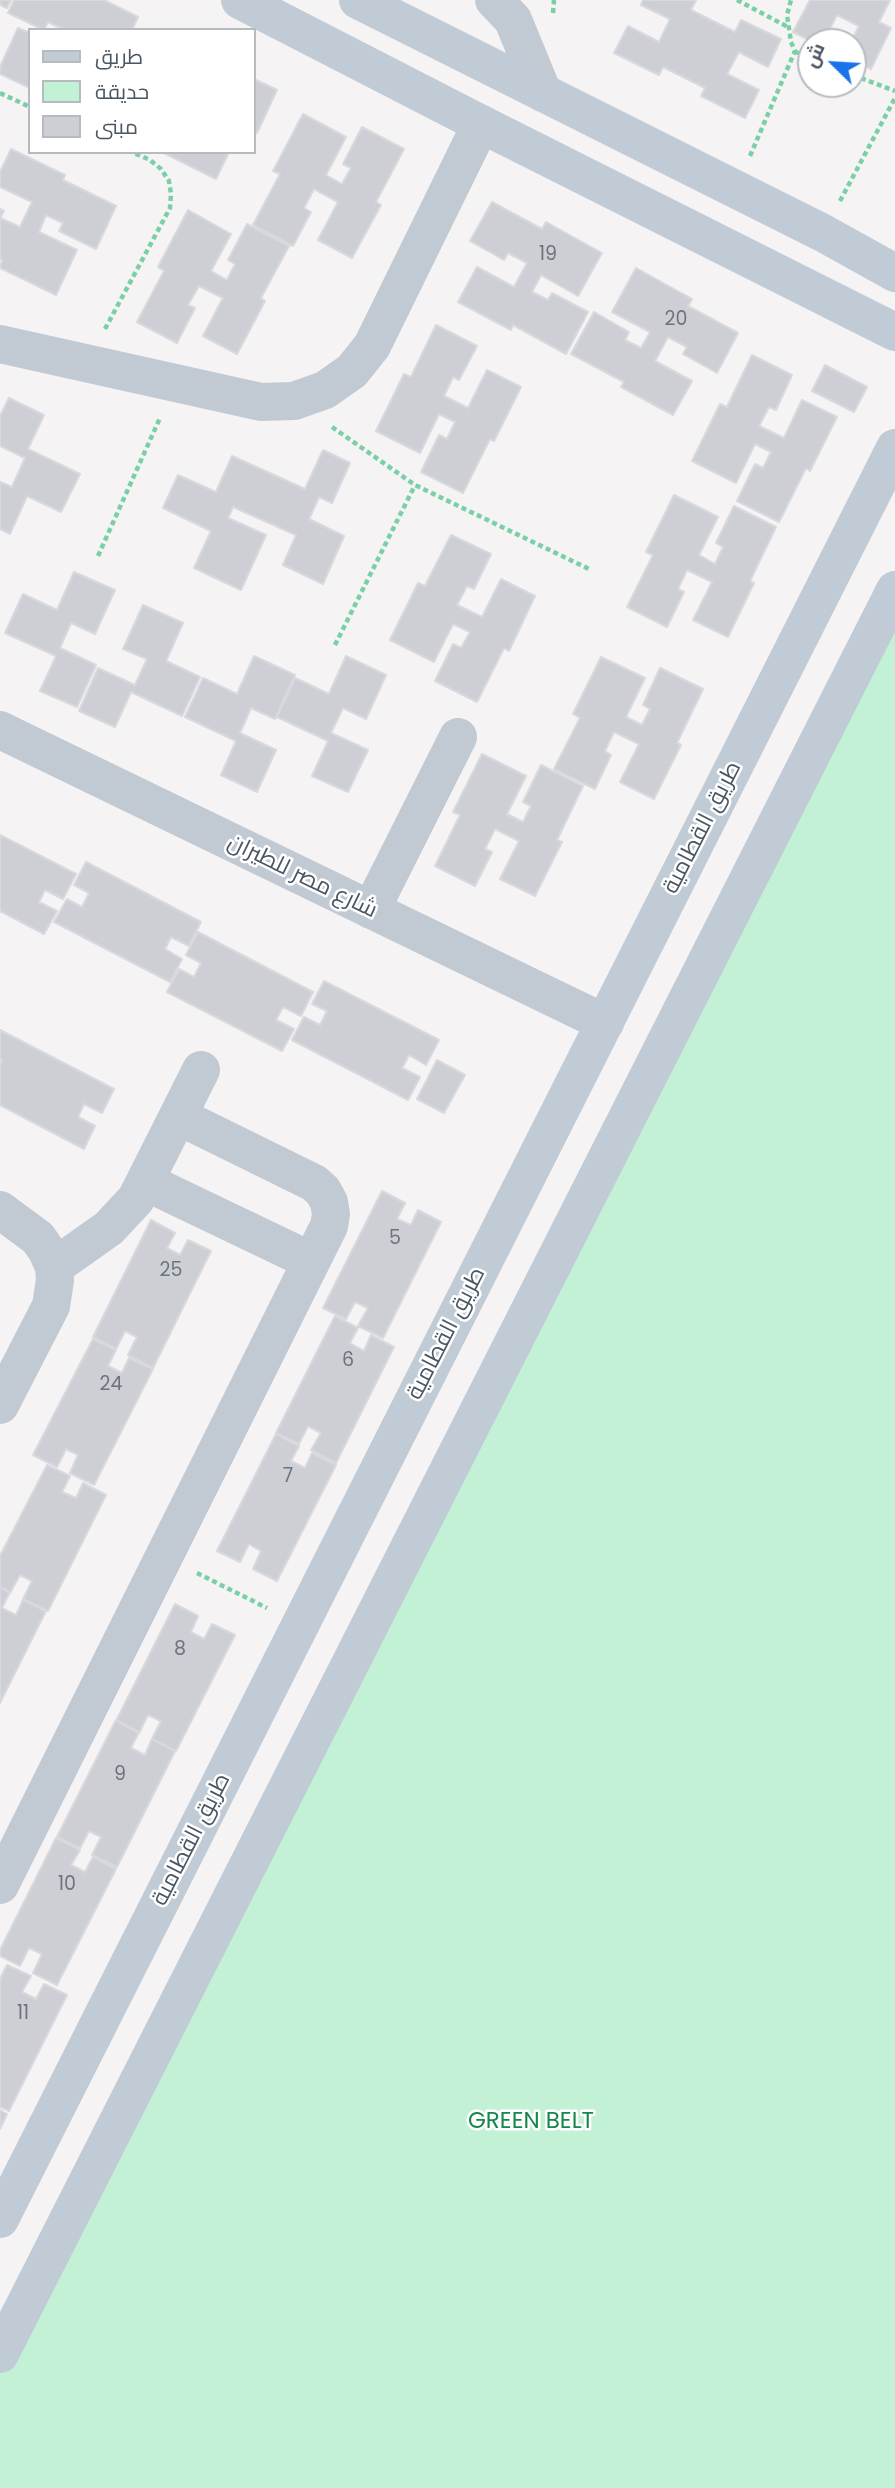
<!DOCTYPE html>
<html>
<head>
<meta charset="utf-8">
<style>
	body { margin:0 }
	#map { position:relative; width:895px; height:2488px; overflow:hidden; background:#f5f3f3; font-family:Poppins,Cairo,sans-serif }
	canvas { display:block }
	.legend { position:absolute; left:28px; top:28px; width:228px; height:126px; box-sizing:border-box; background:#fff; border:2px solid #b7bbc0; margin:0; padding:9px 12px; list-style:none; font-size:21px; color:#4a5661 }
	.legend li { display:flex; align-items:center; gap:14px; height:35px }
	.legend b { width:35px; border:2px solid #b7bbc0 }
	.north { position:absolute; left:797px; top:28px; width:70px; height:70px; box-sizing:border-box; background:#fff; border:2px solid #b7bbc0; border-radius:50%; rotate:294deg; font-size:19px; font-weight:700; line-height:28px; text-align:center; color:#4a5661 }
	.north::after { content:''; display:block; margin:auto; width:24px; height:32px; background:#1a73e8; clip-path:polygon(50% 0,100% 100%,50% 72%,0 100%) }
</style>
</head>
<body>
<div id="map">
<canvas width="895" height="2488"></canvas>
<ul class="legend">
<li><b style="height:9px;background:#c1cbd6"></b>طريق</li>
<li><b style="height:19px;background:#c3f1d5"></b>حديقة</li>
<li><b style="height:19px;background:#cdcfd5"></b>مبنى</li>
</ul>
<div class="north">ش</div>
</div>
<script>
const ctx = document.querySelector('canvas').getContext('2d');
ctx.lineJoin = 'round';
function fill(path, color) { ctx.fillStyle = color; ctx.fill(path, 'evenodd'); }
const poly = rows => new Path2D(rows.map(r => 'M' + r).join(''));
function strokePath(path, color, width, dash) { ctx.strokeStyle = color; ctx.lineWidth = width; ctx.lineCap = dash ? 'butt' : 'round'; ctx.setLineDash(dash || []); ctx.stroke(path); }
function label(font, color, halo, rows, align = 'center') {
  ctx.font = font + ' Poppins,Cairo,sans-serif'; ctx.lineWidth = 5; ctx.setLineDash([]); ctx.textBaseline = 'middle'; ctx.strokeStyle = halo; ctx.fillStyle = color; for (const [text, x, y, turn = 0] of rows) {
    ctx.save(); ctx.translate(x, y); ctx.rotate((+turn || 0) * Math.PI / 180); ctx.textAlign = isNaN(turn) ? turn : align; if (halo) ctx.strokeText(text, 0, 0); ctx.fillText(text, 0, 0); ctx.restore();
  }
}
fill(poly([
	[895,618,895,2488,0,2488,0,2356]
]), '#c3f1d5');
const building = poly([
	[0,0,11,0,7,8,0,5,0,0],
	[14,0,104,0,138,17,132,30,65,30,48,22,44,30,8,13,14,0],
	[643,0,696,0,691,10,735,32,741,20,781,39,768,67,739,52,727,74,759,90,745,118,701,96,705,88,663,67,659,75,614,53,628,26,659,42,670,19,641,5,643,0],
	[810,0,890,0,879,22,891,28,871,69,853,60,853,42,851,42,859,26,837,15,823,42,813,42,793,32,810,0],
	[18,28,30,33,30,88,0,74,0,67,18,28],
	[254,79,277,90,257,133,254,131,254,79],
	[303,114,346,137,326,175,342,184,351,168,343,164,362,127,404,149,376,202,381,205,352,258,318,240,338,202,314,189,304,208,311,212,293,246,253,225,280,174,273,171,303,114],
	[11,149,65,175,63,180,116,206,96,249,59,231,63,223,46,215,39,232,77,250,56,295,0,268,2,260,0,259,0,209,4,211,0,218,20,227,32,202,0,187,0,172,11,149],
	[162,152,229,152,216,179,162,152],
	[492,202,542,229,546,222,602,253,578,296,541,275,532,292,548,300,552,293,588,312,566,354,513,325,511,330,458,302,477,267,514,287,527,263,508,253,504,260,470,241,492,202],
	[188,210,231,234,211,271,227,280,235,264,228,260,247,224,289,246,261,298,265,301,237,354,203,336,223,298,199,286,188,305,195,308,177,343,137,322,164,271,158,267,188,210],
	[636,268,692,299,688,306,738,333,717,373,683,354,687,347,668,337,655,361,692,381,673,415,621,387,624,382,571,354,594,312,629,332,625,340,641,348,650,332,612,312,636,268],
	[436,325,477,346,459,380,453,377,444,396,468,408,487,370,521,387,494,441,490,439,463,493,421,472,439,435,447,439,455,422,439,414,420,453,376,431,404,374,411,377,436,325],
	[752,355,792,375,776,410,769,407,759,426,784,438,802,400,837,417,810,471,806,468,779,522,737,501,755,464,763,468,771,452,755,444,736,483,692,461,720,404,727,407,752,355],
	[825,365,867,387,854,412,812,391,825,365],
	[9,398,44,415,28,449,80,474,61,512,27,496,10,534,0,529,0,482,12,487,25,458,0,446,0,416,9,398],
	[323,450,350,463,332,503,319,497,309,519,344,536,323,584,283,565,296,535,233,507,228,518,266,535,241,590,194,568,211,531,163,508,178,475,216,492,232,456,305,489,323,450],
	[674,495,718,517,699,555,715,564,723,547,716,543,734,506,776,527,750,581,754,583,728,637,693,620,712,582,687,570,678,589,684,592,667,627,627,607,653,555,646,552,674,495],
	[451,535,491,554,474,589,467,586,457,605,482,617,501,579,535,596,509,651,504,648,477,702,435,681,453,644,461,648,470,632,453,624,434,662,390,640,418,583,425,586,451,535],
	[74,572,115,590,95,634,71,623,60,648,96,665,77,707,40,691,56,656,5,633,23,594,57,610,74,572],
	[143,605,183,623,166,661,200,677,182,716,131,692,115,727,79,711,98,668,135,685,147,659,123,649,143,605],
	[254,656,295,675,275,719,251,708,240,733,276,750,257,792,221,775,236,741,185,717,203,678,237,694,254,656],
	[346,656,386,675,366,719,343,708,331,733,368,750,348,792,312,776,328,741,277,717,295,678,329,694,346,656],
	[601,657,645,678,626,717,642,725,650,709,643,705,660,668,703,689,677,743,681,745,654,799,620,782,639,744,614,732,605,751,611,755,595,789,554,769,580,718,573,714,601,657],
	[482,754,526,776,507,814,523,822,531,806,523,802,541,765,583,786,557,840,562,842,535,896,500,879,519,841,495,829,485,849,492,852,475,886,435,866,460,815,453,812,482,754],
	[0,835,76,874,63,899,45,890,39,902,57,911,44,934,0,911,0,835],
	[86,862,201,922,189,946,171,937,165,949,182,959,170,982,54,922,67,899,82,907,89,893,74,885,86,862],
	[198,932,313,992,301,1016,283,1007,276,1020,294,1029,282,1051,167,992,179,969,194,977,201,963,186,955,198,932],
	[324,981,439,1040,426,1065,409,1055,402,1068,420,1077,408,1100,292,1040,304,1017,320,1025,327,1011,312,1004,324,981],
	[0,1030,114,1089,102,1113,84,1104,78,1117,95,1126,84,1149,0,1105,0,1065,2,1060,0,1059,0,1030],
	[437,1060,465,1075,444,1113,417,1099,437,1060],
	[382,1191,405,1203,397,1219,411,1225,418,1210,441,1222,383,1338,358,1326,368,1308,355,1302,346,1319,323,1308,382,1191],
	[151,1220,175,1233,167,1248,180,1255,188,1240,211,1251,153,1368,128,1355,137,1337,125,1331,116,1349,93,1337,151,1220],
	[335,1316,358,1328,350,1343,364,1351,371,1335,394,1347,336,1463,311,1450,321,1433,308,1426,299,1444,276,1433,335,1316],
	[93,1339,116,1350,108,1366,122,1373,129,1358,153,1369,94,1485,70,1473,78,1455,66,1449,57,1467,33,1455,93,1339],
	[276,1434,299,1446,291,1461,305,1468,312,1453,336,1465,277,1581,253,1569,261,1551,249,1544,240,1562,217,1551,276,1434],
	[47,1465,70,1476,62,1492,76,1498,83,1483,106,1495,48,1611,23,1599,32,1581,20,1575,10,1593,0,1587,0,1556,47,1465],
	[0,1587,10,1592,2,1608,16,1615,23,1600,46,1611,0,1703,0,1587],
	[175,1604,198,1616,191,1632,204,1639,212,1624,235,1635,176,1751,152,1739,161,1721,148,1715,139,1733,116,1721,175,1604],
	[116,1720,139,1732,131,1748,145,1755,152,1739,175,1751,117,1867,92,1855,101,1837,89,1831,80,1848,57,1837,116,1720],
	[56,1838,80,1850,71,1865,85,1872,93,1857,116,1869,57,1985,33,1973,42,1954,29,1948,20,1966,0,1956,0,1950,56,1838],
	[7,1965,31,1976,22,1992,36,1999,44,1984,67,1995,9,2111,0,2107,0,1979,7,1965],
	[0,2110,7,2114,0,2129,0,2110]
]);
fill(building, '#cdcfd5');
strokePath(building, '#d7d9de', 2);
strokePath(poly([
	[737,0,788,27],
	[553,13,554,0],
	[796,52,811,58],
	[853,75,895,91],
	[0,93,30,107],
	[750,156,795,51,791,42,787,15,791,0],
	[840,201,895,98],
	[105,329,170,208,171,194,169,181,161,169,150,160,132,152],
	[332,427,415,485,591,570],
	[98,556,160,418],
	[335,645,415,485],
	[197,1573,267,1608]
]), '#7ad0a6', 4.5, [5, 3.5]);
strokePath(poly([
	[494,0,513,20,543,93],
	[0,344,261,402,294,401,325,390,352,371,372,346,481,124],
	[0,730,605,1023],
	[371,910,458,737],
	[146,1182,311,1261],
	[0,1210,38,1238,47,1251,54,1267,55,1280,51,1306,0,1405],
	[54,1267,109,1228,136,1199,201,1070],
	[0,1885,329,1226,331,1214,329,1202,323,1191,314,1183,178,1116]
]), '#c1cad2', 38);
strokePath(poly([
	[240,0,481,124,895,332],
	[358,0,823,233,895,273],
	[0,2219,895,448],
	[0,2354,895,590]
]), '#c1cbd6', 38);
label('19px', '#6b747e', null, [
	["19",548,255],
	["20",676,320],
	["5",395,1239],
	["25",171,1271],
	["6",348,1361],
	["24",111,1385],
	["7",288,1477],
	["8",180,1650],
	["9",120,1775],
	["10",67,1885],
	["11",23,2014]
]);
label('23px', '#4a5661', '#fff', [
	["طريق القطامية",703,828,-63],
	["شارع مصر للطيران",302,877,26],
	["طريق القطامية",447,1334,-63],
	["طريق القطامية",192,1840,-63]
]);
label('23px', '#17864f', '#fff', [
	["GREEN BELT",531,2122]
]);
</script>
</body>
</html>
